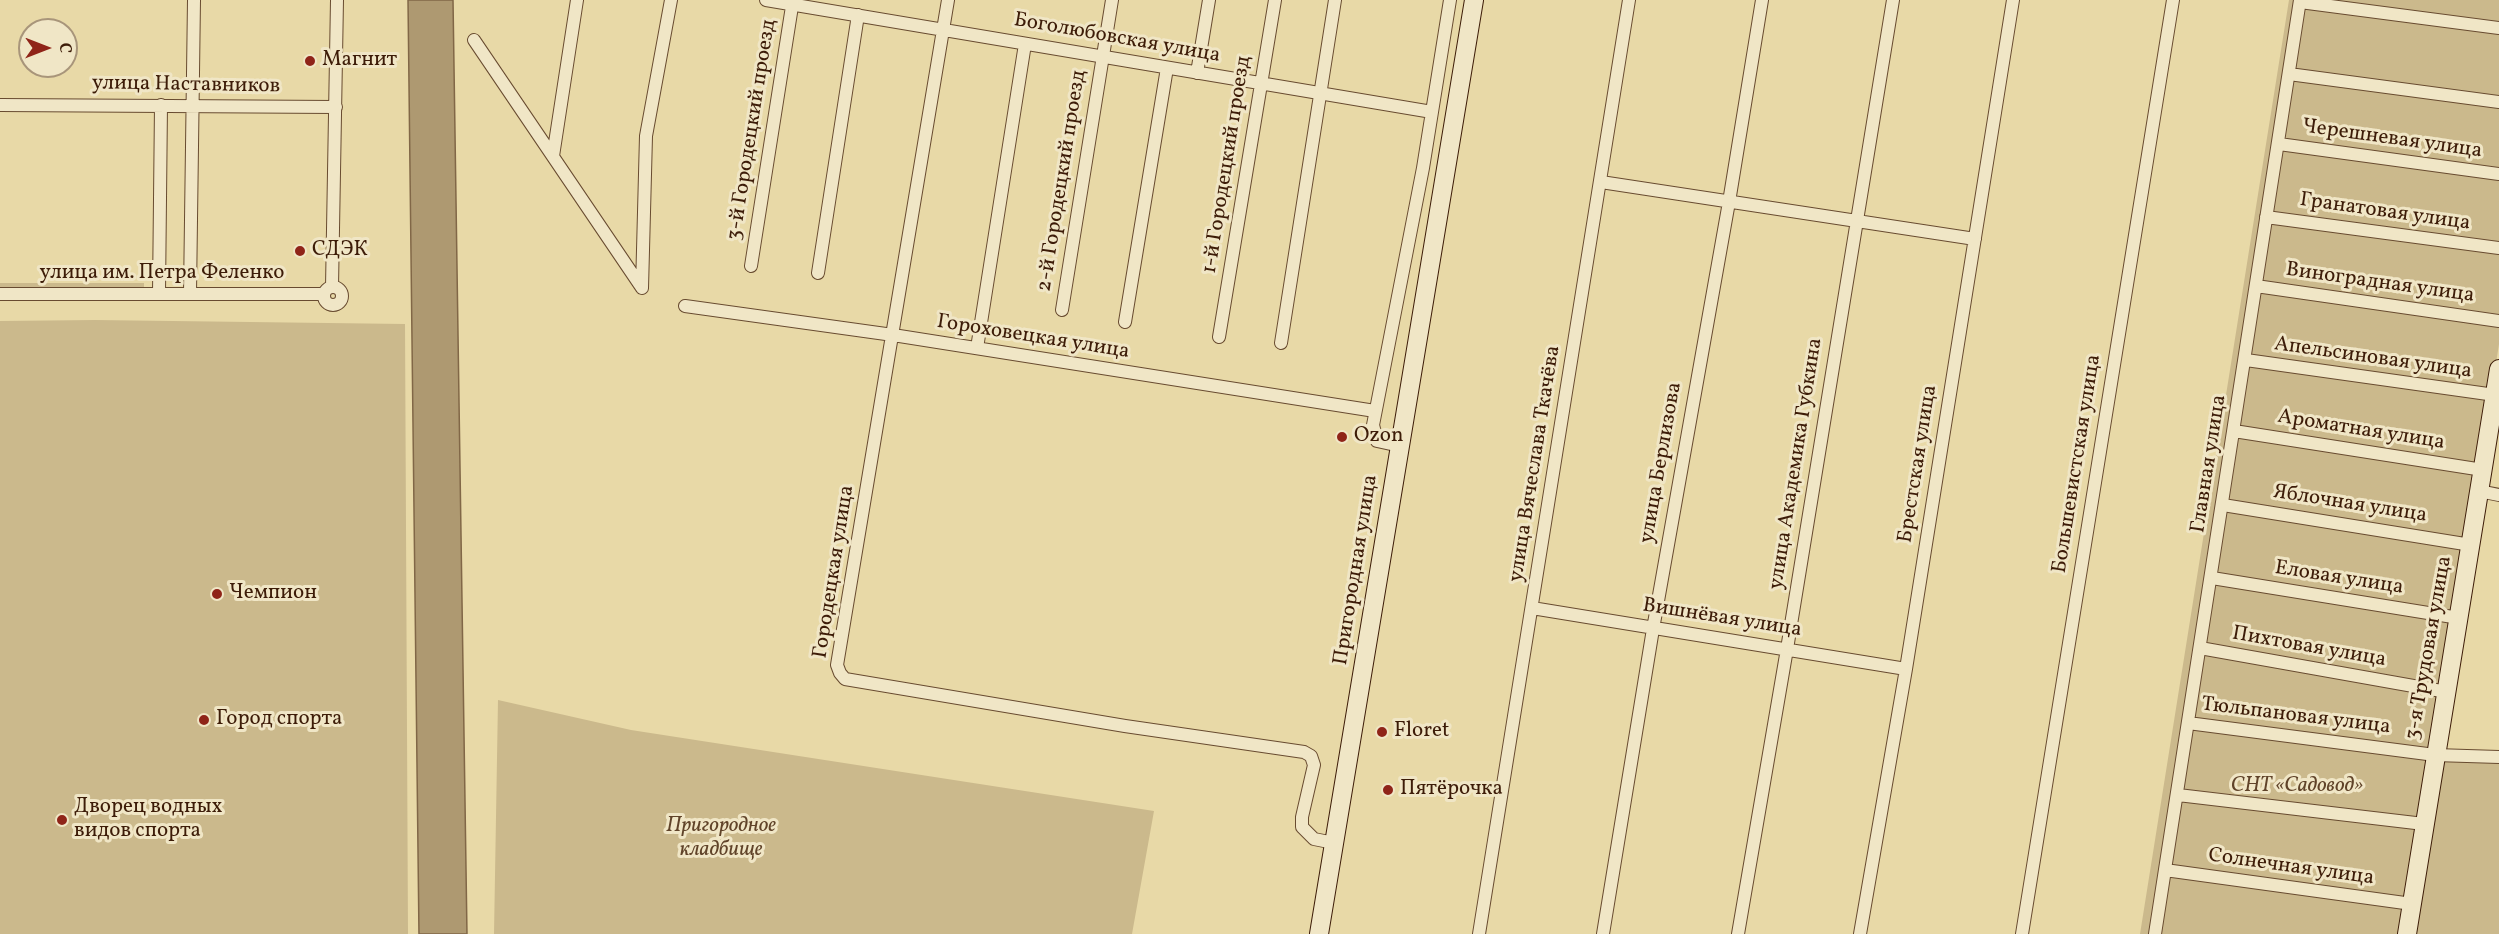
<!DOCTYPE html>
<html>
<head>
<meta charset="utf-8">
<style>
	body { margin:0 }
	#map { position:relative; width:2499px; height:934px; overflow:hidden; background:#e8d9a7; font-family:Vollkorn,serif }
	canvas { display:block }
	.north { position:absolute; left:18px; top:18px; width:60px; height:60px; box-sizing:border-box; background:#f0e6c6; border:2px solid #a8957a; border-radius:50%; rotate:90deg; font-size:16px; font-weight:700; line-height:24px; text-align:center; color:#3d1c08 }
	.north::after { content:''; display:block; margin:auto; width:21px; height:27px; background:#8f2418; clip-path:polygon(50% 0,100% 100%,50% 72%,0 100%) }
</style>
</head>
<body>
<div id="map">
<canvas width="2499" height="934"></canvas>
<div class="north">С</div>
</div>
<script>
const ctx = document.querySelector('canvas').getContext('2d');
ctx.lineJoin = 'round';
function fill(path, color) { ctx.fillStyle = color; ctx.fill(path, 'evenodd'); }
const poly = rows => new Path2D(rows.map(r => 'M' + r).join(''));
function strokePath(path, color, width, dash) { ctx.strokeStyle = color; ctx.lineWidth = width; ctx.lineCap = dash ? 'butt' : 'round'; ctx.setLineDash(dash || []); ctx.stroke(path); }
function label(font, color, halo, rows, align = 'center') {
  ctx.font = font + ' Vollkorn,serif'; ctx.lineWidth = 6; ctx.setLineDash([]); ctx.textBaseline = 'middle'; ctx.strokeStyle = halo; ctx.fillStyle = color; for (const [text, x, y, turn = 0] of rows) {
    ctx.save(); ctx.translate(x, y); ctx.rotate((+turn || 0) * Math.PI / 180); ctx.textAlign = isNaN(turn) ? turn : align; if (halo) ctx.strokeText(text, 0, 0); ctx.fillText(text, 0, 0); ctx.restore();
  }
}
fill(poly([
	[2289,0,2499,0,2499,344,2435,755,2499,756,2499,934,2140,934],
	[0,283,144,283,144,288,0,288],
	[95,320,405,324,408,934,0,934,0,321],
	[498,700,631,730,1154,811,1132,934,494,934]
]), '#cbb98c');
const water = poly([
	[408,0,453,0,467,934,419,934,408,0]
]);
fill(water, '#ae9971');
strokePath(water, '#816747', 1.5);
const street = poly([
	[766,0,1432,112],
	[948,0,837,665,840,673,845,679,1125,726,1304,752,1311,756,1314,765,1302,817,1302,827,1314,839,1334,843],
	[2300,2,2499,28],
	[474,40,642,288],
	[1197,73,1209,0],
	[2289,74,2499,102],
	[0,105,336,107],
	[2279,144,2499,174],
	[553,156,577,0],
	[1601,182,1975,239],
	[2266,217,2499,248],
	[751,266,793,0],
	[818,273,858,15],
	[2256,286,2499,321],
	'324 296a9 9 0 1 1 18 0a9 9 0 1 1-18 0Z',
	[332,287,337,0],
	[642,288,646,136,671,0],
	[159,293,161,105],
	[190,293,194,0],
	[0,294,324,294],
	[685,306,893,335,1375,411],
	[1062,310,1112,0],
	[1125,322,1167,68],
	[1219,337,1275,0],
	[1281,343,1335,0],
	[977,348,1025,44],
	[2246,360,2495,395],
	[2234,431,2483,470],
	[1400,446,1377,441,1373,425,1423,168,1450,0],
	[2479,491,2499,495],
	[2223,505,2471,545],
	[2212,578,2459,618],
	[1532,608,1906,669],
	[2200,648,2447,692],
	[2188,723,2435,755,2499,757],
	[2178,795,2424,824],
	[2165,870,2412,904],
	[1479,934,1629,0],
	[1603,934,1653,629,1729,202,1762,0],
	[1738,934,1787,649,1893,0],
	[1860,934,1906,669,2013,0],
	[2022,934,2173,0],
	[2155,934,2300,0]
]);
const secondary = poly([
	[1319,934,1474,0],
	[2407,934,2499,369]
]);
strokePath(street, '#684b30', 14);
strokePath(secondary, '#3d1c08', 20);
strokePath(street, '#f0e6c6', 12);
strokePath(secondary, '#f0e6c6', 18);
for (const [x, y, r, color] of [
	[310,61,6,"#8f2418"],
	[300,251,6,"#8f2418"],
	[1342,437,6,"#8f2418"],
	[217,594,6,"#8f2418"],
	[204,720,6,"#8f2418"],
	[1382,732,6,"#8f2418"],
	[1388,790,6,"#8f2418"],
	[62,820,6,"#8f2418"]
]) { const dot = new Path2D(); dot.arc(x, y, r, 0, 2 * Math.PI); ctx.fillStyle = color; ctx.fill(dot); strokePath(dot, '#f0e6c6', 2); }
label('21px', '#3d1c08', '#f0e6c6', [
	["Боголюбовская улица",1117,39,10],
	["улица Наставников",186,86,1],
	["3-й Городецкий проезд",753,130,-81],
	["Черешневая улица",2392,140,8],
	["1-й Городецкий проезд",1228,165,-81],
	["2-й Городецкий проезд",1063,181,-81],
	["Гранатовая улица",2385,213,8],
	["улица им. Петра Феленко",162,274],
	["Виноградная улица",2380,284,8],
	["Гороховецкая улица",1033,338,9],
	["Апельсиновая улица",2373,359,8],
	["Ароматная улица",2361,431,9],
	["улица Берлизова",1662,463,-80],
	["улица Вячеслава Ткачёва",1536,464,-81],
	["улица Академика Губкина",1797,464,-81],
	["Брестская улица",1919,464,-81],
	["Большевистская улица",2078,464,-81],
	["Главная улица",2210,464,-81],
	["Яблочная улица",2350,505,9],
	["Пригородная улица",1357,570,-81],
	["Городецкая улица",835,572,-81],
	["Еловая улица",2339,579,9],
	["Вишнёвая улица",1722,619,9],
	["Пихтовая улица",2309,648,10],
	["3-я Трудовая улица",2430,648,-80],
	["Тюльпановая улица",2296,717,7],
	["Солнечная улица",2291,868,8]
]);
label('21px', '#3d1c08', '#f0e6c6', [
	["Магнит",322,61],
	["СДЭК",312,251],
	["Ozon",1354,437],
	["Чемпион",229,594],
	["Город спорта",216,720],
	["Floret",1394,732],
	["Пятёрочка",1400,790],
	["Дворец водных",74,808],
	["видов спорта",74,832]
], 'left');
label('italic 21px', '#604329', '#f0e6c6', [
	["СНТ «Садовод»",2297,787],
	["Пригородное",721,827],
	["кладбище",721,851]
]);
</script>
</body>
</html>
